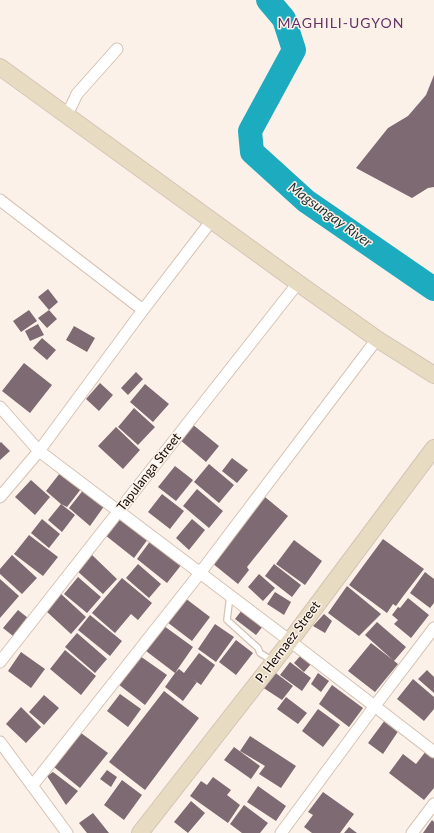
<!DOCTYPE html>
<html>
<head>
<meta charset="utf-8">
<style>
	body { margin:0 }
	canvas { display:block; background:#fcf1e8 }
</style>
</head>
<body>
<canvas width="434" height="833"></canvas>
<script>
const ctx = document.querySelector('canvas').getContext('2d');
ctx.lineJoin = 'round';
const poly = rows => new Path2D(rows.map(r => 'M' + r).join(''));
function strokePath(path, color, width, dash) { ctx.strokeStyle = color; ctx.lineWidth = width; ctx.lineCap = dash ? 'butt' : 'round'; ctx.setLineDash(dash || []); ctx.stroke(path); }
function fill(path, color) { ctx.fillStyle = color; ctx.fill(path, 'evenodd'); }
function label(font, color, halo, rows, align = 'center') {
  ctx.font = font + ' Lato,sans-serif'; ctx.lineWidth = 3; ctx.setLineDash([]); ctx.textBaseline = 'middle'; ctx.strokeStyle = halo; ctx.fillStyle = color; for (const [text, x, y, turn = 0] of rows) {
    ctx.save(); ctx.translate(x, y); ctx.rotate((+turn || 0) * Math.PI / 180); ctx.textAlign = isNaN(turn) ? turn : align; if (halo) ctx.strokeText(text, 0, 0); ctx.fillText(text, 0, 0); ctx.restore();
  }
}
strokePath(poly([
	[268,0,284,19,294,50,250,131,252,152,306,201,434,289]
]), '#1dacbf', 24);
fill(poly([
	[434,75,434,187,428,188,412,198,356,168,388,128,408,116,426,95],
	[48,289,58,302,49,310,38,297],
	[29,310,37,321,21,332,13,321],
	[49,310,57,319,47,328,38,318],
	[38,324,44,335,30,341,25,331],
	[74,326,95,338,87,352,66,340],
	[42,338,56,350,47,360,33,348],
	[24,363,52,385,30,413,2,391],
	[136,372,143,379,128,395,121,388],
	[100,383,113,395,99,411,86,399],
	[145,384,169,404,153,422,130,402],
	[134,408,155,427,138,445,118,427],
	[192,424,219,446,206,462,179,439],
	[116,427,140,450,123,469,98,446],
	[1,442,10,451,0,460,0,443],
	[232,458,248,470,237,483,222,471],
	[209,464,234,485,219,503,194,482],
	[175,466,193,480,176,501,158,487],
	[60,473,81,489,67,507,61,504,75,515,62,532,48,520,61,504,46,491],
	[31,480,50,497,35,515,15,497],
	[84,489,105,505,90,526,69,508],
	[197,489,223,511,209,528,183,506],
	[162,494,184,511,170,529,148,512],
	[265,497,288,516,247,567,249,570,238,584,212,563],
	[120,517,148,539,134,558,105,535],
	[42,519,60,534,49,548,31,533],
	[192,519,205,530,189,550,176,538],
	[29,535,58,557,43,576,14,554],
	[383,539,424,569,404,595,396,606,393,604,387,613,349,585],
	[151,540,182,564,167,583,137,559],
	[294,540,322,561,305,585,276,564],
	[91,554,117,579,103,594,76,570],
	[12,555,37,578,22,594,0,574,0,569],
	[138,564,161,584,149,598,126,578],
	[274,564,301,585,292,597,265,576],
	[425,572,434,579,434,603,430,608,410,593],
	[259,574,275,588,263,601,248,587],
	[78,577,101,597,87,613,64,594],
	[122,578,152,603,138,620,131,614,115,633,92,613],
	[0,579,19,596,0,618],
	[347,586,381,614,359,636,328,613],
	[275,592,291,602,284,615,267,604],
	[61,594,86,617,71,634,46,611],
	[185,598,210,617,192,641,167,622],
	[408,598,429,615,411,638,394,624,398,620,392,615,398,607,400,608],
	[18,610,28,618,13,636,3,628],
	[242,610,263,626,256,635,235,619],
	[324,614,332,621,325,633,313,626],
	[90,615,122,641,110,656,78,630],
	[377,622,406,647,394,661,365,635],
	[215,624,234,637,216,662,198,649],
	[164,626,193,647,175,673,179,669,184,673,199,653,215,665,201,685,191,678,197,682,183,701,165,687,175,673,146,651],
	[77,633,107,659,95,673,65,647],
	[236,640,253,653,236,675,219,662],
	[371,643,398,664,375,692,348,671],
	[65,650,96,676,81,695,50,669],
	[21,652,45,669,31,688,8,671],
	[301,655,311,664,304,672,294,663],
	[140,656,167,675,145,705,118,684],
	[290,662,311,678,302,691,280,675],
	[427,670,434,677,434,693,418,679],
	[273,671,293,686,282,700,262,687],
	[318,673,329,681,321,692,311,684],
	[413,679,434,697,434,709,424,721,397,699],
	[332,685,363,708,349,727,319,704],
	[164,691,199,718,145,790,109,762],
	[120,694,141,709,128,727,107,711],
	[44,695,59,708,44,725,29,712],
	[286,697,307,713,298,724,277,709],
	[21,707,41,727,26,743,6,724],
	[318,709,340,725,323,747,302,731],
	[385,720,399,730,383,754,368,743],
	[81,733,108,753,80,788,54,767],
	[250,736,296,766,281,788,259,774,265,766,240,751],
	[234,747,260,766,251,779,224,760],
	[426,751,434,757,434,788,424,800,389,773,403,754,416,764],
	[107,770,117,777,111,787,100,779],
	[53,772,78,791,66,805,47,776],
	[213,777,231,790,227,795,240,805,228,823,190,796,201,781,207,785],
	[122,780,142,795,124,820,104,805],
	[258,786,286,806,276,821,247,802],
	[323,792,354,814,340,833,312,833,304,827,313,815,308,812],
	[191,801,205,813,188,833,174,822],
	[244,805,268,823,260,833,242,833,230,824],
	[93,813,109,833,87,833,79,823],
	[432,820,434,822,434,833,423,833],
	[349,827,357,833,344,833]
]), '#7e6a72');
const lane = poly([
	[230,595,227,620,258,648,260,653,273,661]
]);
const street = poly([
	[67,115,77,94,117,49],
	[0,200,143,310],
	[0,407,39,451,290,641,434,752],
	[0,497,39,451,143,310,212,220],
	[0,662,298,283],
	[0,742,67,833],
	[32,786,200,573,377,339],
	[281,833,374,707,434,628],
	[412,833,434,804]
]);
const secondary = poly([
	[0,67,298,283,377,339,434,375],
	[140,833,290,641,434,448]
]);
strokePath(lane, '#d5c3b4', 8);
strokePath(street, '#d5c3b4', 13);
strokePath(secondary, '#d5c3b4', 18);
strokePath(lane, '#fff', 5.5);
strokePath(street, '#fff', 11);
strokePath(secondary, '#e7dcc2', 16);
label('13px', '#140e09', '#fcf1e8', [
	["Tapulanga Street",149,472,-52],
	["P. Hernaez Street",288,642,-53]
]);
ctx.letterSpacing = '1px';
label('14px', '#643365', '#fcf1e8', [
	["MAGHILI-UGYON",341,23]
]);
ctx.letterSpacing = '0px';
label('italic 14px', '#182e32', '#fcf1e8', [
	["Magsungay River",330,215,36]
]);
</script>
</body>
</html>
